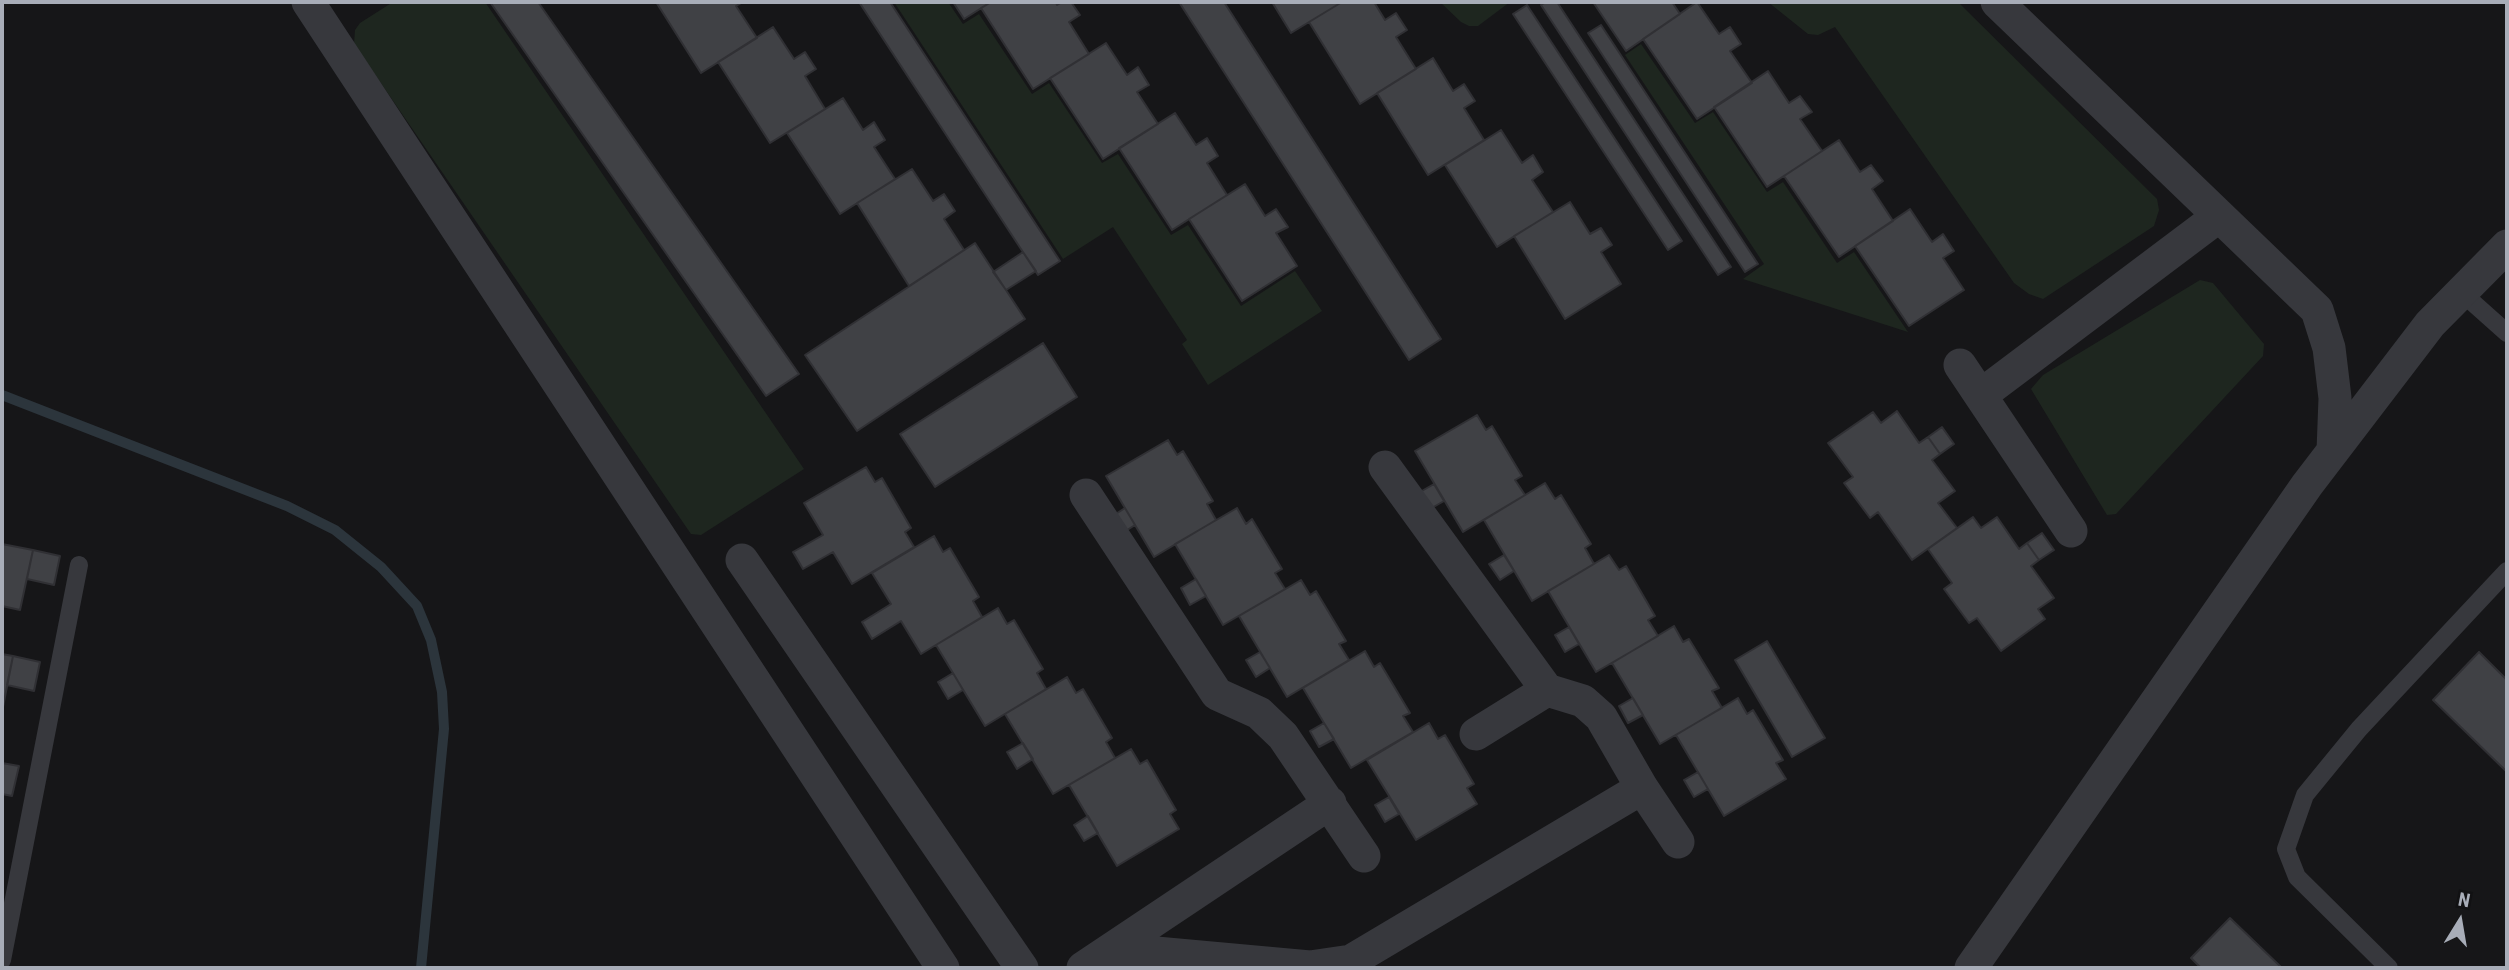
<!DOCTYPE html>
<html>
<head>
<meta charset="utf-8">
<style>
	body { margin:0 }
	#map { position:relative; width:2509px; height:970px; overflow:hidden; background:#161618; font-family:"Roboto Condensed",sans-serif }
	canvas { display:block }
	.frame { position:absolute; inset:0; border:4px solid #a8adb8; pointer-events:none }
	.north { position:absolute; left:2425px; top:886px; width:70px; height:70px; -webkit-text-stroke:5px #111113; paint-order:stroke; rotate:11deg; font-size:19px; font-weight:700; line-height:28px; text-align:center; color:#a8adb8 }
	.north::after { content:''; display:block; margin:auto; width:24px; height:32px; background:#a8adb8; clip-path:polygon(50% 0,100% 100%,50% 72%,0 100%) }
</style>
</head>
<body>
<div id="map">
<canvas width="2509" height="970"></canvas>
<div class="frame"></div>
<div class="north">N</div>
</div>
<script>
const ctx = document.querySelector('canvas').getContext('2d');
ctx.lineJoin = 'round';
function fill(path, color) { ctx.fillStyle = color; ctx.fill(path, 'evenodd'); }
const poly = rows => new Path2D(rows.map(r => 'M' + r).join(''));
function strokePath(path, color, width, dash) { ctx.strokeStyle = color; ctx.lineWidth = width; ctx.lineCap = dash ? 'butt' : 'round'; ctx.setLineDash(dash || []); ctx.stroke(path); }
fill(poly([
	[393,2,485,2,804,469,701,535,691,534,354,44,355,30,360,23],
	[894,2,948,2,963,24,979,14,1032,94,1049,83,1102,163,1118,154,1171,235,1188,225,1241,306,1295,271,1322,311,1208,385,1182,344,1187,340,1113,227,1063,259],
	[1440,2,1510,2,1478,26,1469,26,1461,22],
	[1768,2,1958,2,2157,199,2159,210,2154,226,2043,299,2029,294,2014,283,1835,27,1818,35,1808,34],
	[1641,44,1695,123,1713,112,1767,192,1783,182,1837,263,1854,252,1908,332,1743,279,1764,264,1625,55],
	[2200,280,2213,283,2264,344,2263,356,2116,514,2107,515,2031,389,2043,375]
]), '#1e261f');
strokePath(poly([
	[2,395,287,506,335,530,381,567,417,606,431,640,442,692,444,729,421,968]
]), '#2c353c', 10);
const building = poly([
	[490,2,538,2,799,374,766,396,490,2],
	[656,2,743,2,736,6,757,38,701,73,656,2],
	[859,2,890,2,1060,261,1038,275,859,2],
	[953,2,991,2,964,19,953,2],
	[991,2,1056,2,1057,5,1062,2,1071,2,1080,15,1069,22,1089,54,1033,89,981,8,991,2],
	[1179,2,1224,2,1441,339,1409,360,1179,2],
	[1272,2,1342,2,1291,33,1272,2],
	[1342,2,1374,2,1385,20,1396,13,1407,30,1396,37,1416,69,1360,104,1309,22,1342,2],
	[1546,2,1557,2,1731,267,1718,275,1541,5,1546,2],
	[1593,2,1672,2,1680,14,1626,51,1593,2],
	[1697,2,1719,34,1730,27,1741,44,1730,51,1752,83,1697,119,1643,39,1697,2],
	[1527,5,1682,241,1668,250,1513,14,1527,5],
	[1601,25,1758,264,1745,272,1588,33,1601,25],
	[773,27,794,59,805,52,816,69,805,76,825,109,770,143,718,62,773,27],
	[1106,43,1127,75,1138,67,1149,85,1137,92,1158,124,1103,159,1050,78,1106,43],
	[1433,58,1453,91,1464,84,1475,101,1464,108,1484,140,1428,175,1377,93,1433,58],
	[1768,71,1789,103,1800,96,1812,112,1800,119,1822,151,1767,187,1714,107,1768,71],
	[843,98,863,130,874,122,885,140,874,147,895,179,840,214,787,133,843,98],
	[1175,113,1196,145,1207,138,1218,156,1207,163,1227,195,1172,230,1119,148,1175,113],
	[1501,130,1522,163,1533,155,1543,172,1532,180,1553,212,1497,247,1445,165,1501,130],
	[1839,140,1860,172,1871,165,1883,181,1872,189,1893,221,1839,257,1784,176,1839,140],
	[912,169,933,201,944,194,955,211,944,219,964,250,909,286,857,203,912,169],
	[1245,184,1265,216,1276,209,1288,227,1276,233,1297,266,1242,301,1189,219,1245,184],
	[1570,202,1590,234,1601,228,1612,245,1601,252,1621,284,1565,319,1514,236,1570,202],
	[1910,209,1932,242,1943,234,1954,251,1943,258,1964,290,1909,326,1855,246,1910,209],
	[975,243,1025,319,857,431,805,355,975,243],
	[1023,252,1036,271,1006,290,993,272,1023,252],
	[1043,343,1077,397,935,487,900,434,1043,343],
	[1897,411,1919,443,1928,437,1940,454,1932,460,1955,491,1938,503,1957,528,1912,560,1878,512,1870,518,1844,483,1853,477,1828,443,1873,412,1881,423,1897,411],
	[1477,415,1486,430,1492,426,1522,476,1515,480,1525,495,1463,532,1415,451,1477,415],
	[1942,427,1954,444,1940,454,1928,437,1942,427],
	[1168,440,1177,455,1183,451,1213,501,1207,504,1216,520,1154,557,1106,476,1168,440],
	[866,467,875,482,882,478,911,528,905,532,914,547,852,584,833,552,803,569,793,552,823,535,804,503,866,467],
	[1545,483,1555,499,1561,495,1591,544,1585,548,1594,564,1532,601,1484,520,1545,483],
	[1434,484,1444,501,1430,509,1420,492,1434,484],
	[1125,508,1135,525,1121,534,1111,517,1125,508],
	[1237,508,1246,524,1252,519,1282,569,1275,573,1285,589,1223,625,1175,544,1237,508],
	[1973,517,1981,528,1997,517,2019,549,2027,543,2039,560,2031,566,2054,598,2038,609,2045,619,2001,651,1977,618,1969,623,1944,589,1952,583,1928,549,1973,517],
	[2042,533,2054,550,2039,560,2027,543,2042,533],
	[934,536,943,552,950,548,979,597,973,601,982,617,921,654,901,621,872,639,862,622,891,604,872,573,934,536],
	[2,544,33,550,20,610,2,606,2,544],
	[33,550,60,556,54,585,27,579,33,550],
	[1504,555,1514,571,1500,580,1489,564,1504,555],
	[1609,555,1619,570,1626,566,1655,616,1648,620,1658,636,1596,672,1548,591,1609,555],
	[1196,579,1206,596,1190,605,1181,588,1196,579],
	[1301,580,1310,595,1316,591,1346,641,1339,644,1349,660,1287,697,1239,616,1301,580],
	[998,608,1007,624,1014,620,1043,669,1037,673,1046,689,985,726,936,645,998,608],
	[1674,626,1683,642,1689,639,1719,688,1712,691,1722,708,1660,744,1612,663,1674,626],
	[1569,627,1579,644,1565,652,1555,635,1569,627],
	[1767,641,1825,738,1792,757,1735,660,1767,641],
	[1365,651,1374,667,1380,663,1410,713,1403,716,1413,732,1351,768,1303,688,1365,651],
	[1260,652,1270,668,1256,677,1246,660,1260,652],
	[2479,652,2507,680,2507,772,2433,700,2479,652],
	[2,654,13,656,2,712,2,654],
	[13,656,40,662,34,691,7,685,13,656],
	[953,673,963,690,948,699,938,682,953,673],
	[1067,677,1076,693,1083,689,1112,738,1106,742,1115,758,1053,794,1005,714,1067,677],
	[1633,698,1643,715,1628,723,1619,706,1633,698],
	[1738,698,1747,714,1753,710,1783,760,1776,763,1786,779,1724,816,1676,735,1738,698],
	[1324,723,1334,739,1319,747,1310,731,1324,723],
	[1429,723,1438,739,1445,735,1474,784,1467,788,1477,804,1416,840,1367,760,1429,723],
	[1023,743,1033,759,1017,769,1007,752,1023,743],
	[1131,749,1140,764,1147,760,1176,810,1170,814,1179,829,1117,866,1069,785,1131,749],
	[2,763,19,766,12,796,2,794,2,763],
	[1698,772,1708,789,1694,797,1684,780,1698,772],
	[1389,797,1399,814,1385,822,1375,805,1389,797],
	[1088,816,1098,833,1084,841,1074,825,1088,816],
	[2230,918,2282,968,2201,968,2191,958,2230,918]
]);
fill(building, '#404145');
strokePath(building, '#303034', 2);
strokePath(poly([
	[2461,292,2507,333],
	[2,960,79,565],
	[2389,968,2297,877,2286,849,2305,795,2359,729,2507,571]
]), '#37383d', 18);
strokePath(poly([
	[308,2,943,968],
	[1997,2,2317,310,2329,348,2335,398,2333,451],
	[1960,365,2071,531],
	[1981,395,2219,216],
	[1385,467,1547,690,1583,701,1601,717,1642,788,1678,842],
	[1086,495,1217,694,1259,713,1283,736,1364,856],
	[742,560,1022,968],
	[1476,734,1547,690],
	[1112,949,1310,967,1351,961,1642,788],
	[1083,968,1330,803],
	[1971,968,2307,485,2430,324,2507,246]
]), '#37383d', 33);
</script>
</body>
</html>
